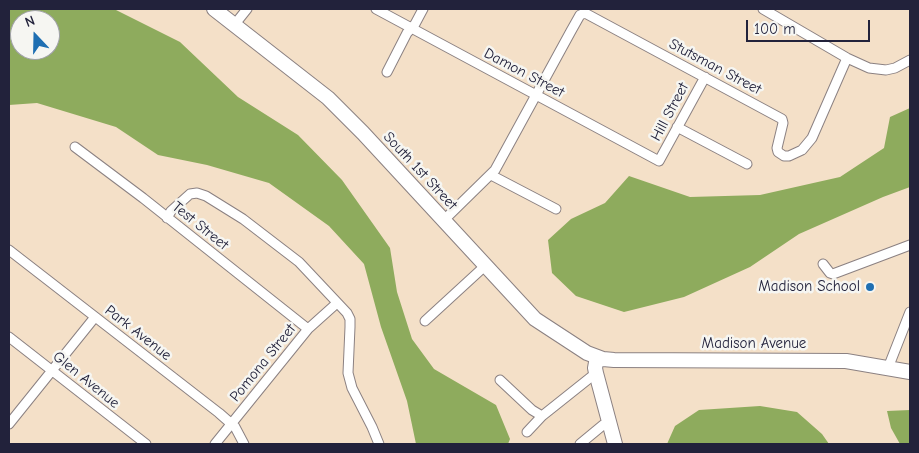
<!DOCTYPE html>
<html>
<head>
<meta charset="utf-8">
<style>
	body { margin:0 }
	#map { position:relative; width:919px; height:453px; overflow:hidden; background:#f4e0c8; font-family:"Comic Neue",sans-serif }
	canvas { display:block }
	.frame { position:absolute; inset:0; border:10px solid #22223b; pointer-events:none }
	.north { position:absolute; left:10px; top:10px; width:50px; height:50px; box-sizing:border-box; background:#f6f6f2; border:1px solid #a1a1a9; border-radius:50%; rotate:339deg; font-size:14px; font-weight:700; line-height:20px; text-align:center; color:#22223b }
	.north::after { content:''; display:block; margin:auto; width:18px; height:22px; background:#1f6fb2; clip-path:polygon(50% 0,100% 100%,50% 72%,0 100%) }
	.scale { position:absolute; left:746px; top:20px; width:124px; height:22px; box-sizing:border-box; border:2px solid #22223b; border-top:0; padding-left:6px; font-size:15px; line-height:18px; white-space:nowrap; color:#22223b; -webkit-text-stroke:4px #f6f6f2; paint-order:stroke }
</style>
</head>
<body>
<div id="map">
<canvas width="919" height="453"></canvas>
<div class="frame"></div>
<div class="north">N</div>
<div class="scale">100 m</div>
</div>
<script>
const ctx = document.querySelector('canvas').getContext('2d');
ctx.lineJoin = 'round';
function fill(path, color) { ctx.fillStyle = color; ctx.fill(path, 'evenodd'); }
const poly = rows => new Path2D(rows.map(r => 'M' + r).join(''));
function strokePath(path, color, width, dash) { ctx.strokeStyle = color; ctx.lineWidth = width; ctx.lineCap = dash ? 'butt' : 'round'; ctx.setLineDash(dash || []); ctx.stroke(path); }
function label(font, color, halo, rows, align = 'center') {
  ctx.font = font + ' "Comic Neue",sans-serif'; ctx.lineWidth = 5; ctx.setLineDash([]); ctx.textBaseline = 'middle'; ctx.strokeStyle = halo; ctx.fillStyle = color; for (const [text, x, y, turn = 0] of rows) {
    ctx.save(); ctx.translate(x, y); ctx.rotate((+turn || 0) * Math.PI / 180); ctx.textAlign = isNaN(turn) ? turn : align; if (halo) ctx.strokeText(text, 0, 0); ctx.fillText(text, 0, 0); ctx.restore();
  }
}
fill(poly([
	[9,9,114,9,180,42,238,97,298,135,342,180,390,248,397,292,412,339,434,369,496,405,510,439,508,444,416,444,407,401,381,327,364,264,329,226,269,183,207,165,158,155,116,127,37,103,9,105],
	[20,20,50,20,50,50,20,50],
	[910,108,910,187,883,197,799,234,750,267,684,297,624,312,576,296,552,273,548,240,571,219,605,203,629,176,690,197,760,195,840,177,884,148,890,117],
	[760,406,797,412,822,434,829,444,667,444,675,426,699,410],
	[910,410,910,444,900,444,891,428,887,411]
]), '#8eab5d');
const street = poly([
	[376,9,659,161,705,77],
	[763,9,847,58,869,68,886,70,895,68,910,60],
	[235,24,247,9],
	[387,72,407,33,415,24,423,9],
	[677,127,747,164],
	[75,147,143,198,308,329],
	[491,175,556,209],
	[167,218,171,211,190,194,197,193,206,196,243,219,299,262,347,313,350,319,350,327,348,373,352,388,372,427,379,444],
	[444,220,495,170,571,31,580,15,585,13,782,119,783,123,777,148,778,152,784,156,789,156,802,150,812,138,847,58],
	[9,250,219,413,235,427,244,444],
	[823,264,830,273,833,274,910,245],
	[425,321,486,265],
	[9,337,146,444],
	[888,368,910,312],
	[500,380,532,410,542,416],
	[9,424,95,317],
	[527,432,542,416,596,373],
	[215,444,308,329,337,303],
	[580,444,603,425,609,423]
]);
const secondary = poly([
	[214,9,328,98,363,133,535,319,587,353,603,359,614,360,846,361,910,372],
	[597,357,595,368,596,373,615,444]
]);
strokePath(street, '#8b8182', 11);
strokePath(secondary, '#8b8182', 16);
strokePath(street, '#fff', 9);
strokePath(secondary, '#fff', 14);
for (const [x, y, r, color] of [
	[870,287,5,"#1f6fb2"]
]) { const dot = new Path2D(); dot.arc(x, y, r, 0, 2 * Math.PI); ctx.fillStyle = color; ctx.fill(dot); strokePath(dot, '#f6f6f2', 2); }
label('15px', '#22223b', '#f6f6f2', [
	["Stutsman Street",715,67,28],
	["Damon Street",524,73,28],
	["Hill Street",670,112,-62],
	["South 1st Street",420,171,47],
	["Test Street",200,226,39],
	["Park Avenue",138,333,38],
	["Madison Avenue",754,344],
	["Pomona Street",263,363,-51],
	["Glen Avenue",86,380,39]
]);
label('15px', '#22223b', '#f6f6f2', [
	["Madison School",860,287]
], 'right');
</script>
</body>
</html>
